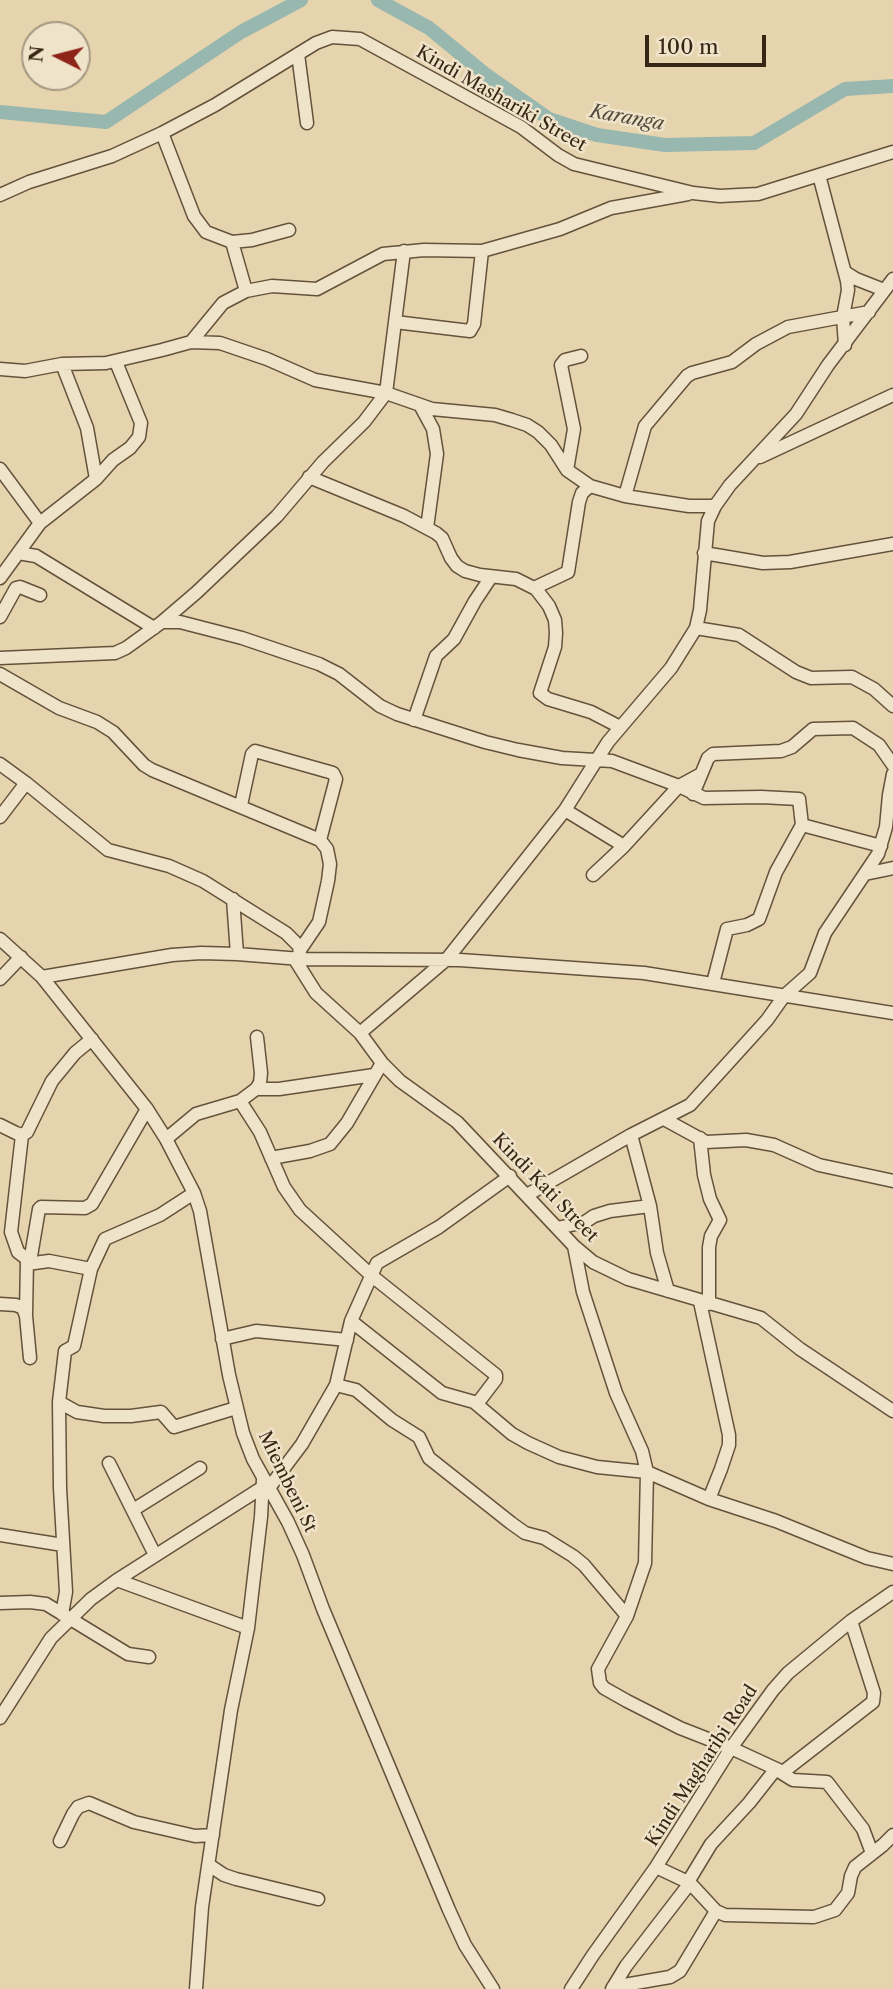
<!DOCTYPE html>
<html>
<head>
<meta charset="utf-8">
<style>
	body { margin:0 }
	#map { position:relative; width:893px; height:1989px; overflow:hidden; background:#e6d4ae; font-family:"Libre Caslon Text",serif }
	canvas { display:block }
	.north { position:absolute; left:21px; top:21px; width:70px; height:70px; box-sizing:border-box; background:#efe3ca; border:2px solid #a69782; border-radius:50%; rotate:276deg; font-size:19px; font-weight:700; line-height:28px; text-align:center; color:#382615 }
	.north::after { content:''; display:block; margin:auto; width:24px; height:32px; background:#8f2418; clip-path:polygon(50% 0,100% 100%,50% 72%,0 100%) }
	.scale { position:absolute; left:645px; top:35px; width:121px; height:32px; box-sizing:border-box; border:4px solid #382615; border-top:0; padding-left:9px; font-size:21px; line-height:24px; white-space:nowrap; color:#382615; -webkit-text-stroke:5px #efe3ca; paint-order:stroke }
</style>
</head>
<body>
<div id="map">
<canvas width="893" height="1989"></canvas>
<div class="north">N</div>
<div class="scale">100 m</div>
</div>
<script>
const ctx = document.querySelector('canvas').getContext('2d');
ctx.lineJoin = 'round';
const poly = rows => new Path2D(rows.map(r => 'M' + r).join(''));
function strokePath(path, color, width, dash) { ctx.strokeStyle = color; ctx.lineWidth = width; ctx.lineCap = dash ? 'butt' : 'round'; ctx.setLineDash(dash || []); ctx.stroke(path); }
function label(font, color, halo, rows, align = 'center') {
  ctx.font = font + ' "Libre Caslon Text",serif'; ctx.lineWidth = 5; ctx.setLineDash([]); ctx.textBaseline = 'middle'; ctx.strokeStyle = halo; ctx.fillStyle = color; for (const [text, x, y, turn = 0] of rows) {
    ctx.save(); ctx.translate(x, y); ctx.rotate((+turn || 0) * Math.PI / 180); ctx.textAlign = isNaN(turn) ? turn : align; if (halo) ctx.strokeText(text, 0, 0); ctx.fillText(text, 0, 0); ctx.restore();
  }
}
strokePath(poly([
	[378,0,429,28,485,74,549,119,597,135,665,145,754,143,845,89,893,86],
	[0,112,106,122,241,32,301,0]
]), '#97b7af', 14);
const minor = poly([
	[298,54,307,123],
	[162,133,194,216,206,232,232,242,246,291],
	[819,175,847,281,848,290,843,317,845,345],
	[0,195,29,182,112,156,162,133,215,105,316,43,332,37,360,39,521,127,558,155,574,164,693,193,720,196,758,194,893,152],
	[232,242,252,240,289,230],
	[845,272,856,279,884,290],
	[395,322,470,331,474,324,482,251],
	[191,342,220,343,267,359,315,380,386,393,432,409,495,415,512,420,527,425,538,432,551,445,567,470,590,486,625,496,689,506,715,506],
	[62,364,87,428,96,479],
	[0,369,25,371,62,364,106,363,162,350,191,342,223,303,246,291,272,286,317,289,383,254,424,250,482,251,560,229,611,208,688,194],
	[420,405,433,429,437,454,427,528],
	[760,457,893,395],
	[0,469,40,523],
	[567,470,574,429,561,365,565,360,581,356],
	[309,477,404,516,436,533,442,538,451,558,457,566,465,571,480,575,516,579,536,589,549,606,555,620,556,633,555,647,540,693,548,699,591,712,620,727],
	[625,496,645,426,687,376,692,373,732,362,756,344,788,327,869,312],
	[18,553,36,556,154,628],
	[704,553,763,563,790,562,893,544],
	[0,578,40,523,96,479,113,460,130,448,139,437,141,423,116,362],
	[534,588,568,572,579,502,582,493,590,486],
	[0,617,16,588,20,587,40,595],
	[162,622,197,592,277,516,323,462,364,422,386,393,404,251],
	[696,628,739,635,796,672,811,678,852,677,874,689,893,706],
	[0,658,115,653,126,648,162,622,180,622,242,638,319,664,339,674,380,706,397,714,485,742,518,750,562,758,612,761,679,786,704,798,761,797,799,799,802,825,881,846],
	[0,674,59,708,97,722,113,732,144,765,152,770,320,840,327,849,330,864,328,881,319,922,300,950],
	[414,720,436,656,454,639,475,601,491,577],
	[0,764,26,783,108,850,169,866,203,881,286,933,299,946,300,955],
	[693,794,708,758,713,754,781,751,792,747,813,729,853,728,879,745,893,765],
	[241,805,252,754,255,751,333,773,336,779,320,840],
	[565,810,624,846],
	[0,817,26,783],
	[865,874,893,868],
	[593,875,624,846,679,786,701,774],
	[233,899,237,954],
	[0,939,42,977,147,1109,166,1139,194,1193,200,1211,229,1375,243,1433,253,1459,288,1522,303,1555,323,1609,449,1910,465,1945,493,1989],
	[294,958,316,993,360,1033,382,1063,400,1081,457,1122,574,1246,593,1262,628,1279,761,1318,800,1349,893,1411],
	[42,977,172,955,201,953,237,954,301,959,460,960,644,973,893,1013],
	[0,979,21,957],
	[713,983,727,929,747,925,759,919,776,872,802,825],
	[360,1033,447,959,565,810,608,742,671,668,696,628,700,610,708,521,715,506,730,485,796,414,828,365,893,279],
	[256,1089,279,1089,374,1075],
	[240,1101,260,1132,284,1187,300,1210,372,1276,496,1375,496,1379,477,1404],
	[664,1119,706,1142,746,1140,774,1145,819,1165,893,1181],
	[0,1125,16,1133,22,1135,27,1132,52,1081,75,1053,92,1039],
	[22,1135,11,1232,18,1252,27,1259,26,1314],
	[631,1135,650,1206,657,1253,668,1291],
	[700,1138,704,1175,710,1199,720,1220,711,1236,709,1247,709,1304],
	[166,1139,196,1114,240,1101,256,1089,260,1083,261,1073,257,1037],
	[271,1158,310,1151,330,1144,347,1123,382,1063],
	[527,1195,631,1135,690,1105,767,1020,784,996,810,973,825,933,878,854,886,827,889,795,893,774],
	[557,1228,585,1222,594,1216,610,1211,650,1206],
	[574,1246,583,1292,616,1393,642,1451,647,1472,645,1563,627,1616,598,1669,600,1683,604,1688,627,1701,680,1728,731,1748,783,1772,873,1702,874,1693,851,1621],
	[30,1262,39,1209,41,1207,85,1208,92,1204,147,1109],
	[27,1264,49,1261,91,1269],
	[700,1302,729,1435,729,1445,721,1469,709,1499],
	[0,1304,16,1305,23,1308,26,1316,30,1358],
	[351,1321,442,1393,474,1402,512,1434,528,1443,559,1457,597,1467,647,1472,709,1499,776,1521,867,1558,893,1564],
	[222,1339,256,1331,347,1340],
	[336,1385,356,1390,392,1420,419,1437,429,1458,511,1523,525,1533,544,1538,573,1556,584,1565,627,1616],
	[59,1402,77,1412,104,1416,131,1416,161,1412,174,1427,236,1408],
	[109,1463,155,1555],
	[269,1488,302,1444,336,1385,351,1321,377,1263,439,1227,510,1176],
	[133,1510,200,1468],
	[0,1535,63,1545],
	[117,1580,248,1628],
	[0,1603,30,1602,46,1604,128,1654,149,1657],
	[62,1614,66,1592,60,1488,59,1402,65,1351,74,1346,91,1269,105,1239,160,1215,194,1193],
	[0,1718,51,1638,91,1599,117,1580,263,1487],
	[780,1772,793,1780,827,1782,863,1829,872,1853],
	[60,1841,73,1814,78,1807,89,1803,134,1822,195,1836,213,1835],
	[209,1865,224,1875,236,1879,318,1899],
	[656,1867,690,1883,716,1911,725,1915,814,1917,835,1910,848,1893,851,1876,855,1867,883,1845,893,1835],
	[688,1882,711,1844,749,1803,775,1770],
	[613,1987,670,1977,680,1971,716,1911],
	[196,1989,202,1907,231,1710,248,1628,261,1517,263,1479],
	[571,1989,593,1955,656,1867,731,1748,773,1690,788,1673,851,1621,893,1592],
	[612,1989,626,1966,690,1883]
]);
strokePath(minor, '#64523b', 15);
strokePath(minor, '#efe3ca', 12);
label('18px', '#382615', '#efe3ca', [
	["Kindi Mashariki Street",501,99,30],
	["Kindi Kati Street",545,1188,46],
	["Miembeni St",287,1482,64],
	["Kindi Magharibi Road",702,1766,-57]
]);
label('italic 19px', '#504a3c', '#efe3ca', [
	["Karanga",627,118,10]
]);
</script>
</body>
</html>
